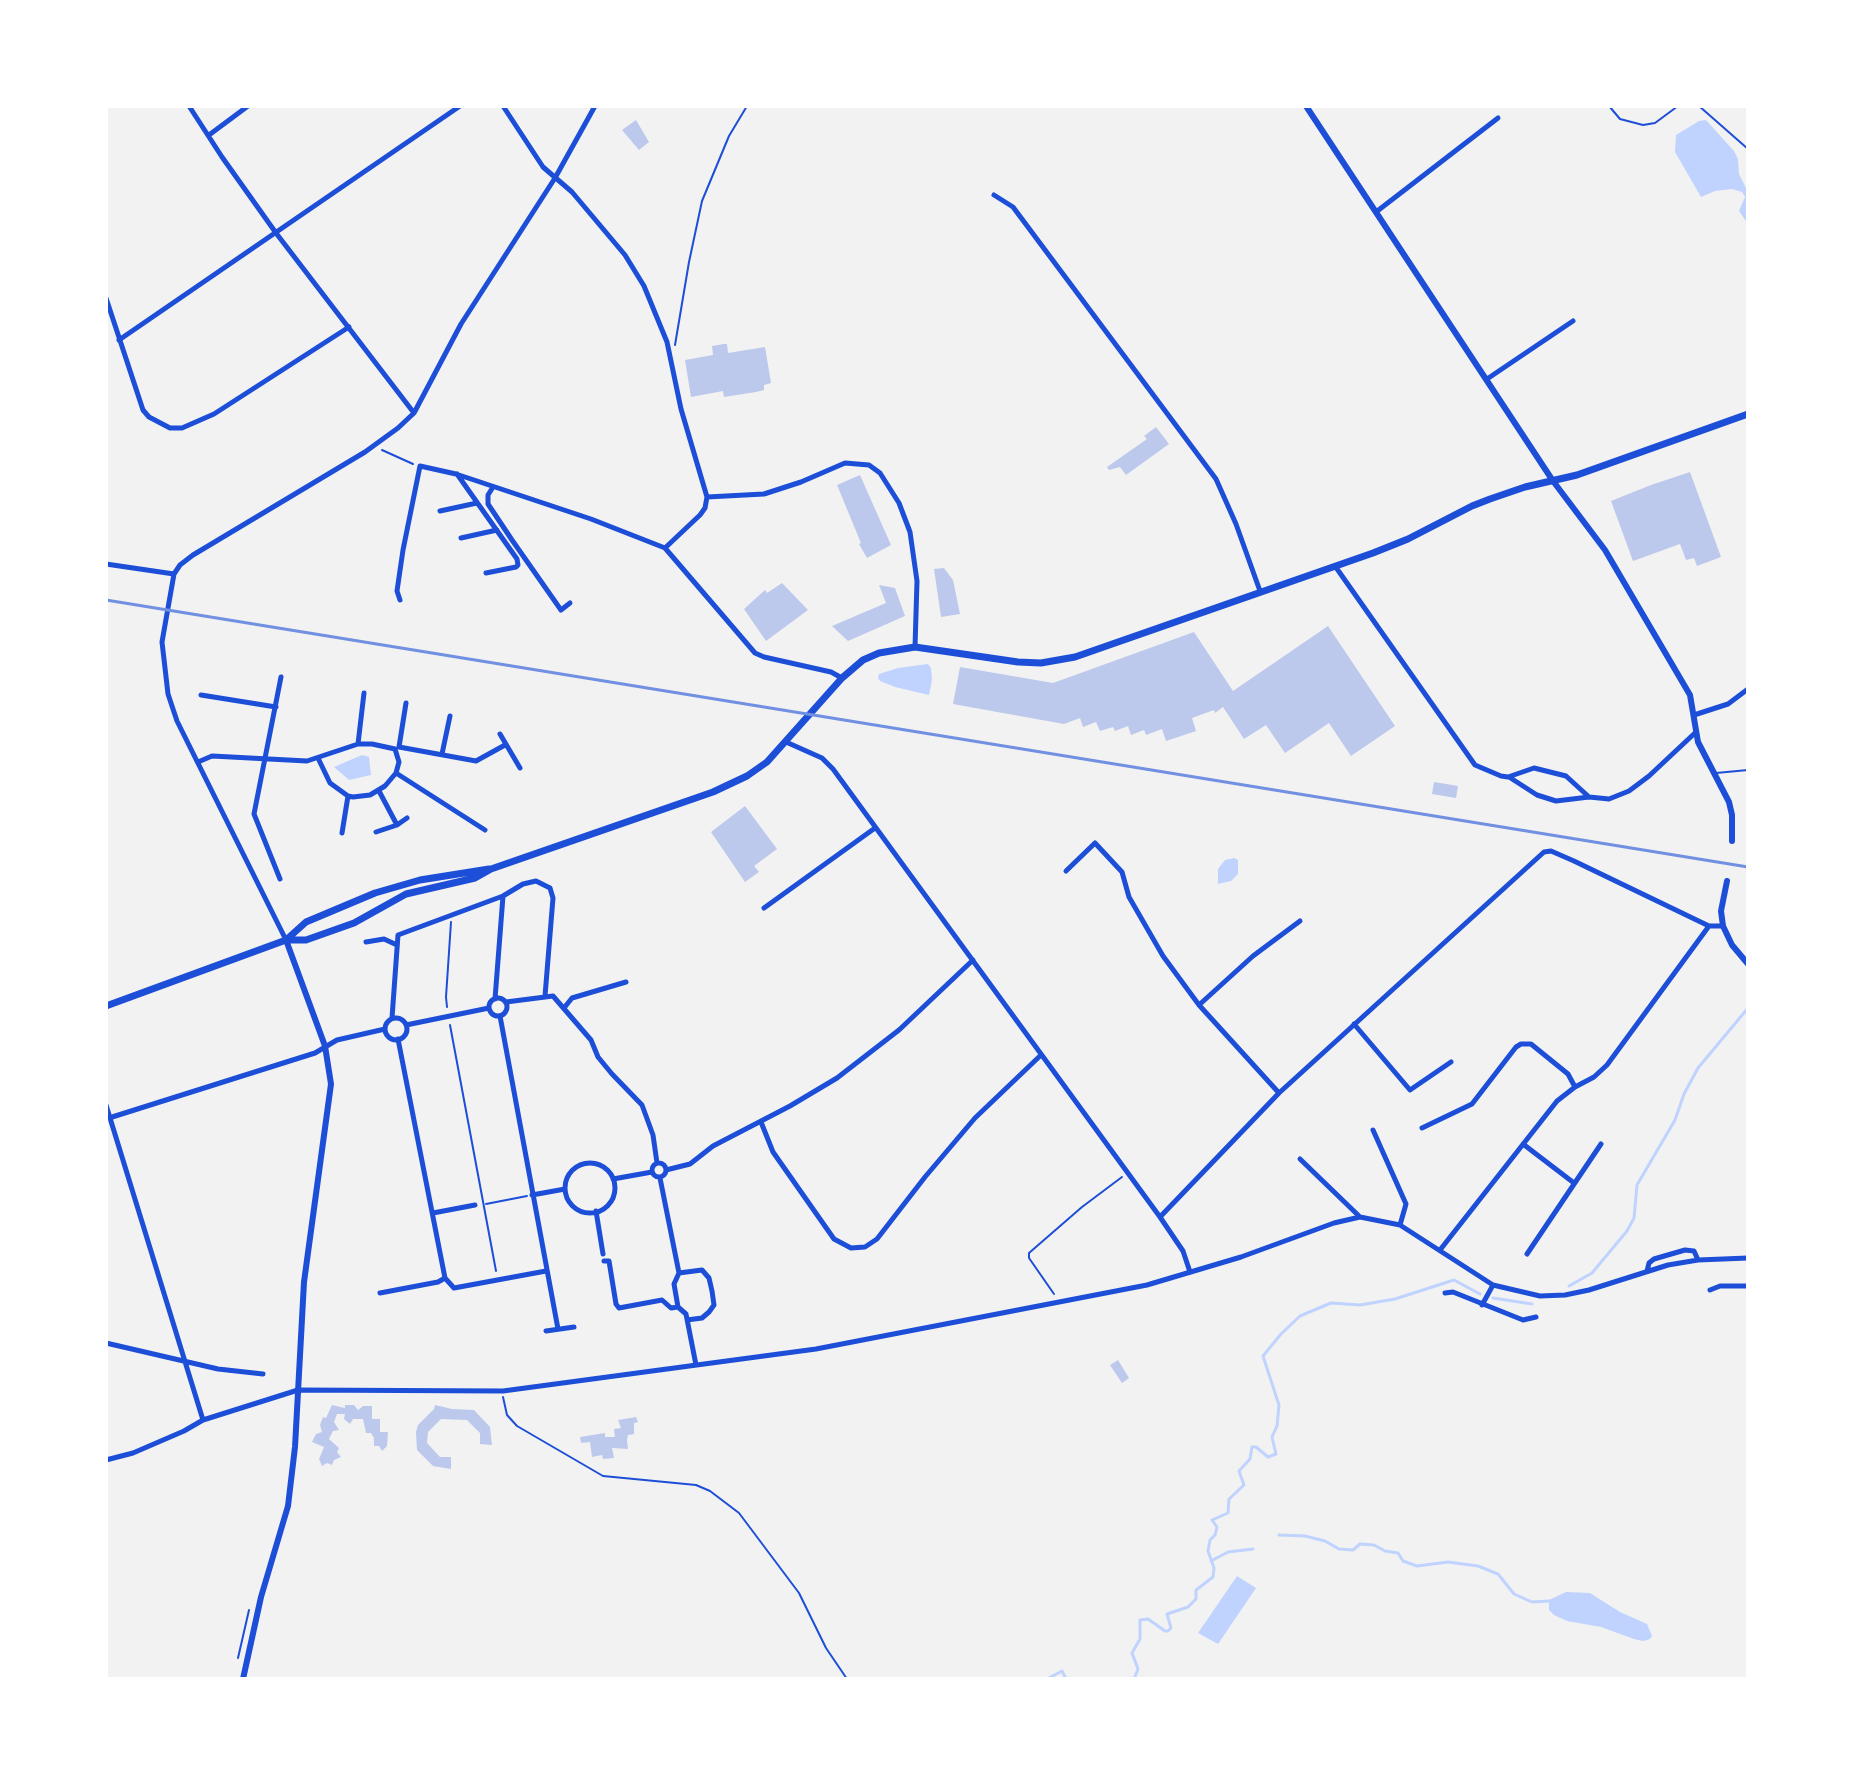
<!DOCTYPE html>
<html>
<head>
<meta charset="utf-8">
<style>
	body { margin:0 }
	#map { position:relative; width:1854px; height:1785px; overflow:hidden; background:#f2f2f2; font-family:"DejaVu Sans",sans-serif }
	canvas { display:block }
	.frame { position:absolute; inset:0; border:108px solid #fff; pointer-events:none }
</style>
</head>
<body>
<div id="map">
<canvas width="1854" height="1785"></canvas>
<div class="frame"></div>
</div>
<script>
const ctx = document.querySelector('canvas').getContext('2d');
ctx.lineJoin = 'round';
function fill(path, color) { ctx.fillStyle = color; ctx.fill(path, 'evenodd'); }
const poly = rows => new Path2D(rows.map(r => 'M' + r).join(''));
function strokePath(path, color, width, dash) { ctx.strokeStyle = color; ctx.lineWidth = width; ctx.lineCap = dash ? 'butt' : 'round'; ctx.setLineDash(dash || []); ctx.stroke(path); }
fill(poly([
	[1706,120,1734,151,1738,159,1739,174,1748,192,1748,224,1739,211,1745,197,1742,192,1732,189,1715,191,1701,197,1675,152,1676,135,1699,121],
	[928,664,931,668,932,680,929,695,895,687,880,681,878,678,879,674,898,668],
	[362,755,369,757,371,775,349,780,334,767],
	[1234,858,1238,860,1238,874,1231,881,1218,884,1218,869,1225,860],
	[1237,1576,1256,1588,1218,1644,1198,1633],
	[1566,1592,1590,1593,1620,1612,1647,1624,1652,1636,1650,1639,1643,1641,1634,1639,1601,1627,1567,1621,1554,1615,1549,1610,1549,1600]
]), '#bfd3fe');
strokePath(poly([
	[1569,1286,1592,1273,1627,1231,1634,1218,1637,1185,1675,1120,1684,1094,1698,1068,1748,1008],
	[1493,1298,1532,1304],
	[1279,1535,1305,1536,1325,1541,1339,1549,1353,1550,1360,1544,1374,1545,1385,1551,1398,1553,1403,1561,1417,1566,1448,1562,1478,1566,1498,1574,1514,1594,1532,1602,1549,1601],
	[1211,1561,1228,1552,1253,1549],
	[1047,1679,1062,1671,1066,1679],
	[1134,1679,1138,1669,1132,1653,1140,1639,1140,1620,1148,1619,1165,1631,1168,1631,1171,1628,1167,1614,1188,1607,1196,1599,1196,1590,1213,1577,1214,1568,1208,1551,1210,1540,1215,1535,1217,1527,1212,1520,1228,1513,1229,1499,1244,1485,1239,1471,1250,1459,1252,1447,1256,1447,1268,1457,1276,1454,1272,1437,1277,1426,1279,1405,1263,1356,1281,1334,1300,1316,1331,1303,1360,1305,1395,1299,1454,1280,1480,1294]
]), '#bfd3fe', 3);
fill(poly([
	[636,120,649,142,639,150,622,130],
	[724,344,727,344,728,353,765,347,771,383,764,385,764,390,756,392,724,397,723,391,691,397,685,360,713,355,712,346],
	[1156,427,1169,444,1126,475,1120,467,1109,470,1107,467,1147,439,1144,436],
	[1690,472,1721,557,1697,566,1694,558,1686,560,1680,544,1633,561,1611,501,1651,485],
	[860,475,891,545,867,558,859,544,861,543,837,485],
	[944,568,953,580,960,614,941,617,934,569],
	[782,583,808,610,766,641,744,609,765,590,767,593],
	[879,585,895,588,905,616,848,641,832,626,886,603],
	[1328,626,1395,726,1351,756,1329,723,1285,753,1266,725,1244,739,1223,707,1215,713,1214,710,1192,718,1196,731,1166,741,1162,729,1146,735,1144,730,1131,735,1128,726,1115,731,1113,727,1100,731,1096,722,1083,727,1080,718,1064,724,953,704,960,667,1053,683,1194,632,1233,691],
	[1434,782,1458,786,1456,798,1432,794],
	[745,806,777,849,754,866,759,872,745,882,711,832],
	[1118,1360,1129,1378,1122,1383,1110,1365],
	[332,1405,345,1408,345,1405,354,1405,358,1410,363,1406,372,1406,372,1419,380,1419,380,1432,388,1432,387,1446,382,1451,379,1446,374,1446,374,1438,371,1433,366,1433,363,1419,353,1419,350,1424,344,1419,345,1414,337,1414,334,1422,339,1430,333,1431,329,1439,339,1448,337,1452,341,1457,334,1460,332,1465,327,1463,322,1466,319,1459,324,1447,312,1442,316,1434,322,1432,320,1425,323,1417,326,1418],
	[435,1405,452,1409,474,1410,490,1427,492,1445,480,1444,480,1433,467,1420,441,1419,428,1432,427,1443,440,1457,451,1457,451,1469,433,1466,417,1450,416,1432,418,1425,434,1409],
	[636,1417,638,1422,634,1423,634,1434,628,1435,627,1440,628,1449,612,1448,614,1458,603,1459,602,1455,592,1457,590,1442,581,1443,580,1437,605,1433,605,1437,615,1437,614,1429,621,1428,618,1420]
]), '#bdc9ec');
strokePath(poly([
	[675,345,689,262,702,201,729,136,747,106],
	[382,450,413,464],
	[447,1007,446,997,451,922],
	[450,1025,496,1271],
	[486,1204,527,1196],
	[1054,1294,1029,1258,1029,1253,1082,1207,1122,1177],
	[503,1397,507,1415,517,1426,603,1476,696,1485,710,1491,739,1513,799,1593,826,1648,847,1679],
	[238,1658,249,1610]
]), '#1d4ed8', 2);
strokePath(poly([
	[1609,106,1620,119,1643,125,1655,123,1678,106],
	[1699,106,1748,149],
	[1716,773,1748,770]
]), '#1d4ed8', 2);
strokePath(poly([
	[189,106,222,157,276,233,414,413],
	[503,106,543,167,572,192,625,255,644,286,667,342,681,409,707,497,705,508,700,515,665,548],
	[209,135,248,106],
	[994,195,1013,207,1216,479,1236,524,1260,591],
	[1376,212,1498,118],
	[106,298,143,410,149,417,170,428,182,428,214,414,349,327],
	[119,340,460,106],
	[1487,379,1573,321],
	[457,474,517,559,518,565,516,567,486,573],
	[493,487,488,495,488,504,512,540,561,610,570,603],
	[707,497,764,494,801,482,845,463,869,465,880,473,899,503,910,532,917,581,915,647],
	[440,511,477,503],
	[461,538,497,530],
	[106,564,174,574],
	[1335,566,1475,765,1501,776,1508,777,1534,768,1566,776,1589,797],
	[400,600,397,591,403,550,420,466,456,474,591,519,665,548,755,653,764,657,831,672,842,678],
	[201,695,276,707],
	[1694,715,1728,704,1748,689],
	[500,734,520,768],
	[786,742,822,758,833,769,1160,1217,1183,1251,1190,1272],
	[358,744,364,693],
	[399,747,476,761,505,745],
	[399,747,406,703],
	[442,754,450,716],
	[198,762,212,756,307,761,358,744,372,744,395,749,399,762,396,773,385,786,370,795,353,797,348,796,330,783,318,758],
	[396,773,485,830],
	[1509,777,1537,795,1556,801,1589,797,1609,799,1629,791,1649,776,1696,732],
	[379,791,397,825],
	[376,832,397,825,407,818],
	[342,833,348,796],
	[1066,871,1095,843,1122,872,1129,897,1163,956,1199,1005,1279,1093],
	[280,879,254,814,281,677],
	[764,908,875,828],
	[286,940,177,721,168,694,162,642,174,574,180,565,193,555,365,452,398,428,414,413,461,324,555,178,595,106],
	[366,942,384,939,397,945],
	'489 1007a9 9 0 1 1 18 0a9 9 0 1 1-18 0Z',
	[495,999,503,896],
	[506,1002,553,996,591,1040,598,1057,612,1074,642,1105,653,1135,657,1163],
	[1199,1005,1253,956,1300,921],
	[564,1008,572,998,626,982],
	[500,1016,558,1329],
	[392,1018,398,935,503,896,523,884,536,881,550,888,553,898,545,996],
	'385 1029a11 11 0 1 1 22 0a11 11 0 1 1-22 0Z',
	[1354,1024,1410,1090,1451,1062],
	[406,1025,489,1008],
	[398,1039,445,1278,454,1288,546,1271],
	[106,1105,203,1420],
	[109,1118,315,1053,337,1040,385,1029],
	[761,1122,773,1152,834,1239,851,1248,865,1247,877,1239,925,1177,975,1118,1041,1055],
	[1422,1128,1472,1104,1516,1047,1521,1044,1531,1044,1568,1074,1575,1087],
	[1373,1130,1406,1204,1400,1225],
	[1523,1144,1574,1183],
	[1300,1159,1359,1216],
	'652 1170a7 7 0 1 1 14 0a7 7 0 1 1-14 0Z',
	'565 1188a25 25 0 1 1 50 0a25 25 0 1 1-50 0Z',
	[666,1170,690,1164,713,1146,790,1106,837,1078,899,1030,973,960],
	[660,1178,679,1273,674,1284,678,1307,686,1314,696,1365],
	[613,1179,652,1172],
	[532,1195,565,1189],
	[596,1211,603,1254],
	[433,1213,475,1205],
	[1160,1217,1279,1093,1544,852,1551,851,1574,861,1709,926,1723,926],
	[1440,1250,1557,1101,1575,1087,1594,1077,1607,1065,1709,926],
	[1527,1254,1601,1144],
	[604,1261,609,1261,616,1304,619,1308,662,1300,671,1308,678,1307],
	[1647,1271,1649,1263,1654,1259,1685,1250,1694,1251,1698,1260],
	[679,1273,702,1270,709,1278,712,1291,714,1305,709,1312,702,1318,687,1320],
	[1710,1290,1720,1286,1748,1286],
	[380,1293,438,1282,445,1278],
	[1445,1293,1453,1292,1523,1320,1536,1317],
	[1482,1305,1493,1285],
	[546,1331,574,1327],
	[106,1343,218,1369,263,1374],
	[106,1460,133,1453,184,1431,203,1420,298,1390,503,1391,816,1349,1147,1285,1241,1257,1334,1223,1360,1217,1400,1225,1493,1285,1540,1296,1565,1295,1589,1290,1668,1265,1698,1260,1748,1258]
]), '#1d4ed8', 5);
strokePath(poly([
	[1553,481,1605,550,1690,695,1698,742,1729,802,1732,815,1732,841],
	[1727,881,1721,911,1723,926,1732,945,1748,964],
	[243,1679,261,1597,288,1506,295,1447,304,1282,331,1084,325,1046,286,940]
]), '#1d4ed8', 6);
strokePath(poly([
	[1306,106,1553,481]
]), '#1d4ed8', 6);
strokePath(poly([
	[286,940,306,922,375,893,420,880,489,869],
	[106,1006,286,940,306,940,354,923,406,894,475,878,491,869,713,792,747,776,767,762,842,678,863,660,879,653,915,647,1018,662,1041,663,1075,657,1373,553,1408,539,1472,506,1490,499,1525,487,1577,475,1748,414]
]), '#1d4ed8', 7);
strokePath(poly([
	[106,600,1748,867]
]), '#7290e2', 3);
</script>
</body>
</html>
